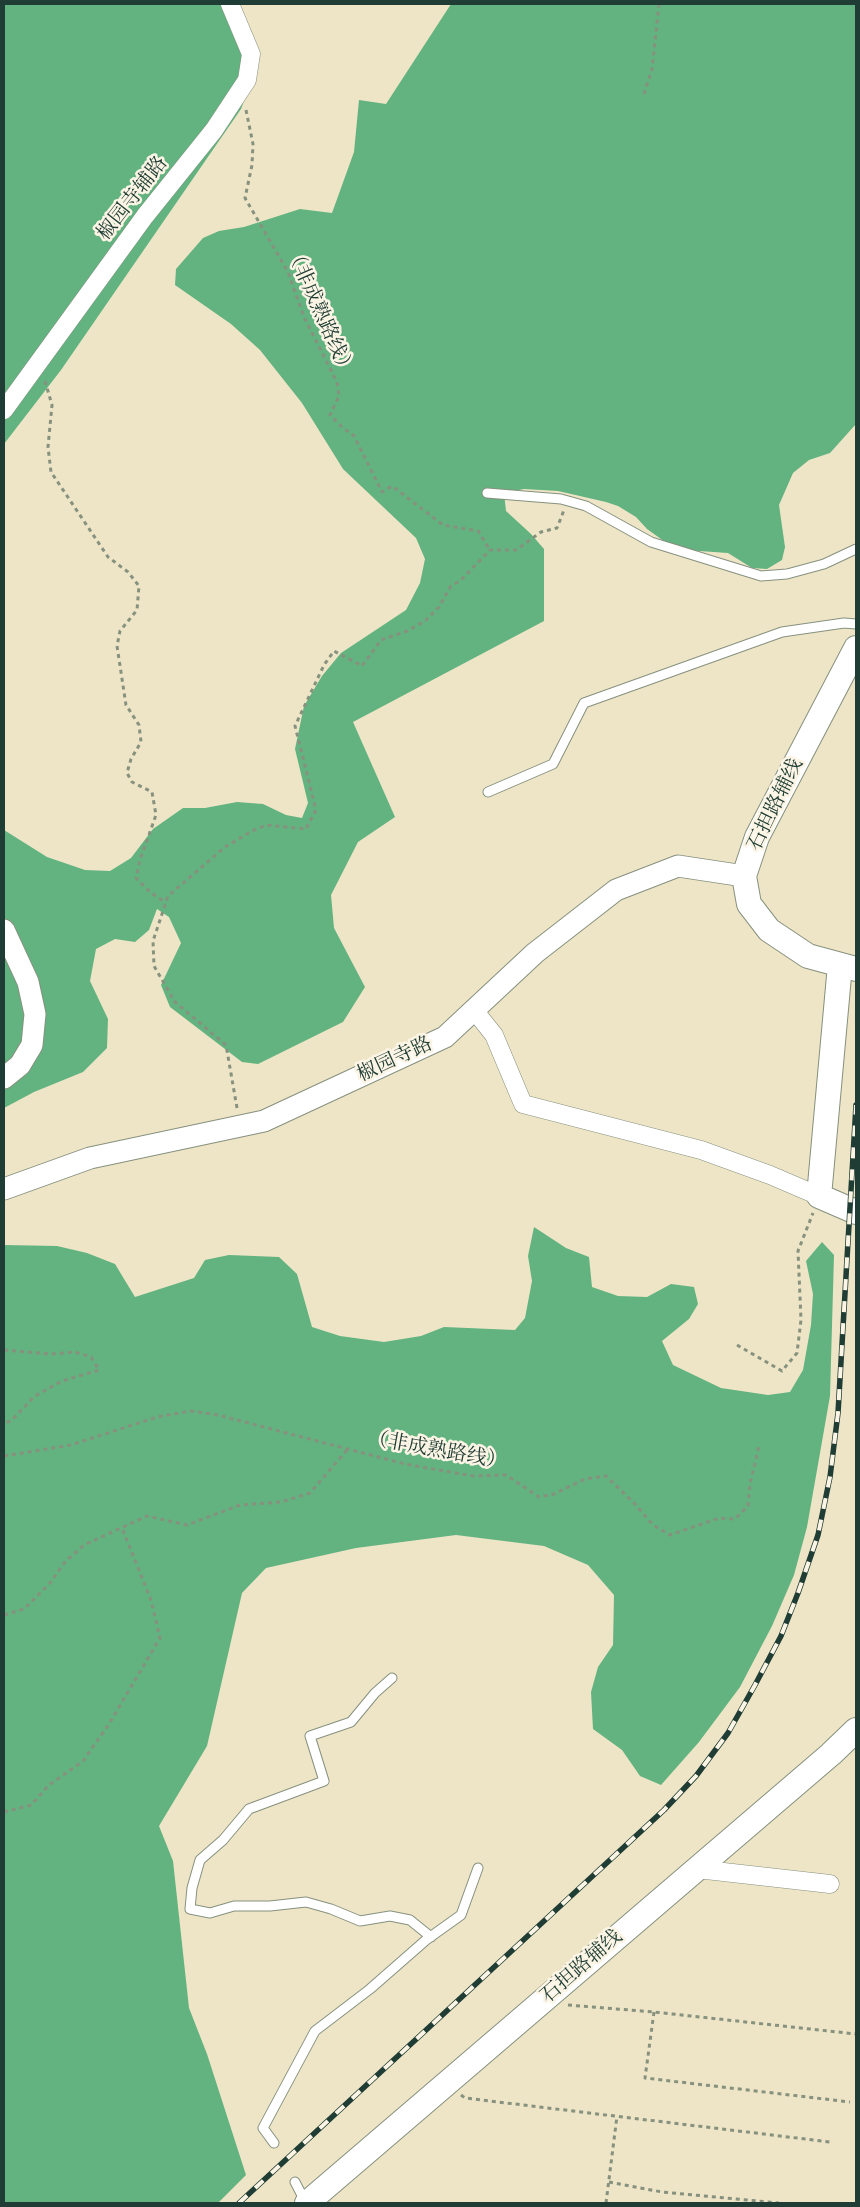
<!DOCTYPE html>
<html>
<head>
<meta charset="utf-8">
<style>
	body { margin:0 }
	#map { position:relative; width:860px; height:2207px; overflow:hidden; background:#eee5c7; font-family:"Libre Bodoni",serif }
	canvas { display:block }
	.frame { position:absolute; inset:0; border:5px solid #1f3d34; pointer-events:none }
</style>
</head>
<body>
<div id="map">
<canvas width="860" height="2207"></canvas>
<div class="frame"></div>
</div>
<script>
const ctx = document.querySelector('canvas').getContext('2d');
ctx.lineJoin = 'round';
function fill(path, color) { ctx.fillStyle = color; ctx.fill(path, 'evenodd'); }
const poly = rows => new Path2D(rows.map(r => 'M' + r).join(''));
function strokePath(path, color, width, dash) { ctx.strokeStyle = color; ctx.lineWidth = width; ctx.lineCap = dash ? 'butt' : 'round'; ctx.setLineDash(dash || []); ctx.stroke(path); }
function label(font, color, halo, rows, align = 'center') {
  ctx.font = font + ' "Libre Bodoni","Noto Serif SC",serif'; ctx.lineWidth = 5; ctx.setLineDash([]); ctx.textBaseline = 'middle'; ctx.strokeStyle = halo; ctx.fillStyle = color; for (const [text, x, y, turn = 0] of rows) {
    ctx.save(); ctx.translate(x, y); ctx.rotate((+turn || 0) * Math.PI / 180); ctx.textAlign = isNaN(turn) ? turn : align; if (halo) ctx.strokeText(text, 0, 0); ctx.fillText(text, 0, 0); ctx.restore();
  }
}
fill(poly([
	[4,4,233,4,249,87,241,109,61,370,4,444],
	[451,4,856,4,856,424,830,453,809,460,793,473,779,505,785,547,782,560,767,569,752,568,728,553,685,550,668,544,647,529,636,517,618,506,606,502,558,491,524,489,504,493,506,511,531,534,544,549,544,621,353,722,395,817,358,842,331,895,334,928,365,987,343,1022,258,1064,242,1062,170,1007,161,985,181,943,169,917,157,909,149,930,135,942,115,939,96,949,90,981,108,1019,107,1048,83,1072,34,1092,4,1108,4,830,47,857,85,870,110,871,131,858,153,829,183,808,205,808,237,802,263,804,286,815,302,818,308,803,295,749,304,706,322,676,341,653,406,610,420,583,425,559,416,538,343,469,302,403,260,350,231,324,175,285,176,269,203,238,219,231,244,227,300,209,332,213,354,152,359,100,386,104],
	[534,1227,566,1248,589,1257,592,1287,618,1296,647,1297,671,1284,694,1287,698,1304,689,1319,662,1341,673,1365,721,1388,768,1395,790,1392,803,1370,811,1325,813,1294,806,1261,822,1242,834,1255,830,1396,807,1527,794,1575,772,1626,740,1687,699,1742,661,1785,640,1776,622,1750,593,1729,591,1692,598,1667,613,1645,614,1595,588,1565,544,1546,456,1535,356,1548,266,1568,242,1593,207,1746,159,1826,173,1861,189,2008,207,2054,246,2175,218,2203,4,2203,4,1245,57,1246,87,1253,115,1264,135,1297,194,1278,205,1260,229,1255,279,1257,297,1274,312,1327,340,1336,384,1342,421,1336,444,1327,515,1330,525,1318,532,1281,528,1256]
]), '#62b380');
const service = poly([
	[487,493,561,499,586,506,651,542,761,576,787,574,824,564,856,549],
	[488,792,553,764,584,703,782,632,844,623,856,624],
	[392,1678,375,1693,351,1722,310,1736,324,1781,249,1809,223,1840,200,1860,192,1888,190,1909,210,1913,234,1906,270,1906,306,1902,331,1909,360,1921,390,1916,410,1920,431,1937],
	[274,2143,263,2128,315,2031,370,1989,426,1940,461,1915,478,1868],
	[295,2182,306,2203]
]);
const minor = poly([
	[4,410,145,216,214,130,247,80,251,54,230,4],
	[474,1010,494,1035,523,1104,701,1150,770,1175,819,1196],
	[697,1869,830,1884]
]);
const tertiary = poly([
	[4,930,28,982,35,1014,32,1045,20,1065,4,1078],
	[4,1189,90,1158,264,1121,445,1037,535,953,616,890,678,866,744,876]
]);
const secondary = poly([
	[856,648,757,837,744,876,749,904,769,930,808,956,856,969],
	[840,965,819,1196,856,1212],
	[307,2203,831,1754,856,1730]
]);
strokePath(service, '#86917e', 11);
strokePath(minor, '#86917e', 19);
strokePath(tertiary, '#86917e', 23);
strokePath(secondary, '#86917e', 26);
strokePath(poly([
	[644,94,652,69,659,4],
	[246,110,253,144,252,165,245,198,288,272,304,317,337,382,339,396,330,415,342,427,354,436,382,492,392,486,443,525,478,531,490,550],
	[45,381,52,405,48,447,51,472,108,557,128,572,139,586,137,610,120,631,117,646,126,705,139,725,141,742,131,759,127,773,132,782,152,792,156,815,140,860,136,878,150,892,166,903],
	[237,1108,226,1045,175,1002,154,966,153,941,168,896,225,847,252,831,266,825,306,829,316,810,295,726,324,665,334,651,362,666,381,640,407,631,425,621,439,607,451,586,461,580,490,550,516,550,541,532,557,528,564,510],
	[737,1345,782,1371,797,1353,801,1320,798,1251,813,1213],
	[4,1350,51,1354,75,1352,91,1357,99,1370,62,1381,35,1396,11,1421,4,1423],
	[4,1456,71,1445,157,1417,191,1411,218,1415,405,1464,473,1476,506,1475,539,1497,554,1494,585,1479,606,1476,635,1504,653,1525,670,1535,719,1518,735,1519,748,1506,750,1484,759,1446],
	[4,1615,24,1609,50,1583,65,1562,84,1545,147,1516,187,1525,240,1505,281,1502,310,1493,347,1450],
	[4,1812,31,1805,49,1785,83,1761,109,1724,160,1638,151,1600,122,1528],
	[568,2005,654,2012,856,2034],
	[654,2012,645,2078,850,2102],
	[461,2095,465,2098,830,2142],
	[609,2182,662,2192,779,2203],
	[606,2203,617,2116]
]), '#86917e', 3, [4, 4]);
strokePath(service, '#fff', 9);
strokePath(minor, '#fff', 18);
strokePath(tertiary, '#fff', 21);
strokePath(secondary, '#fff', 24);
const rail = poly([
	[239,2203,664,1810,696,1776,728,1733,755,1685,781,1636,798,1593,818,1535,830,1477,838,1413,856,1105]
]);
strokePath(rail, '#1f3d34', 5.5);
strokePath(rail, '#fcf5e5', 4, [11]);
label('20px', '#1f3d34', '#fcf5e5', [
	["椒园寺辅路",133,199,-52],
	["（非成熟路线）",319,312,66],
	["石担路辅线",776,805,-64],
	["椒园寺路",395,1060,-25],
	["（非成熟路线）",437,1451,10],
	["石担路辅线",582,1967,-41]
]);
</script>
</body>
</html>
